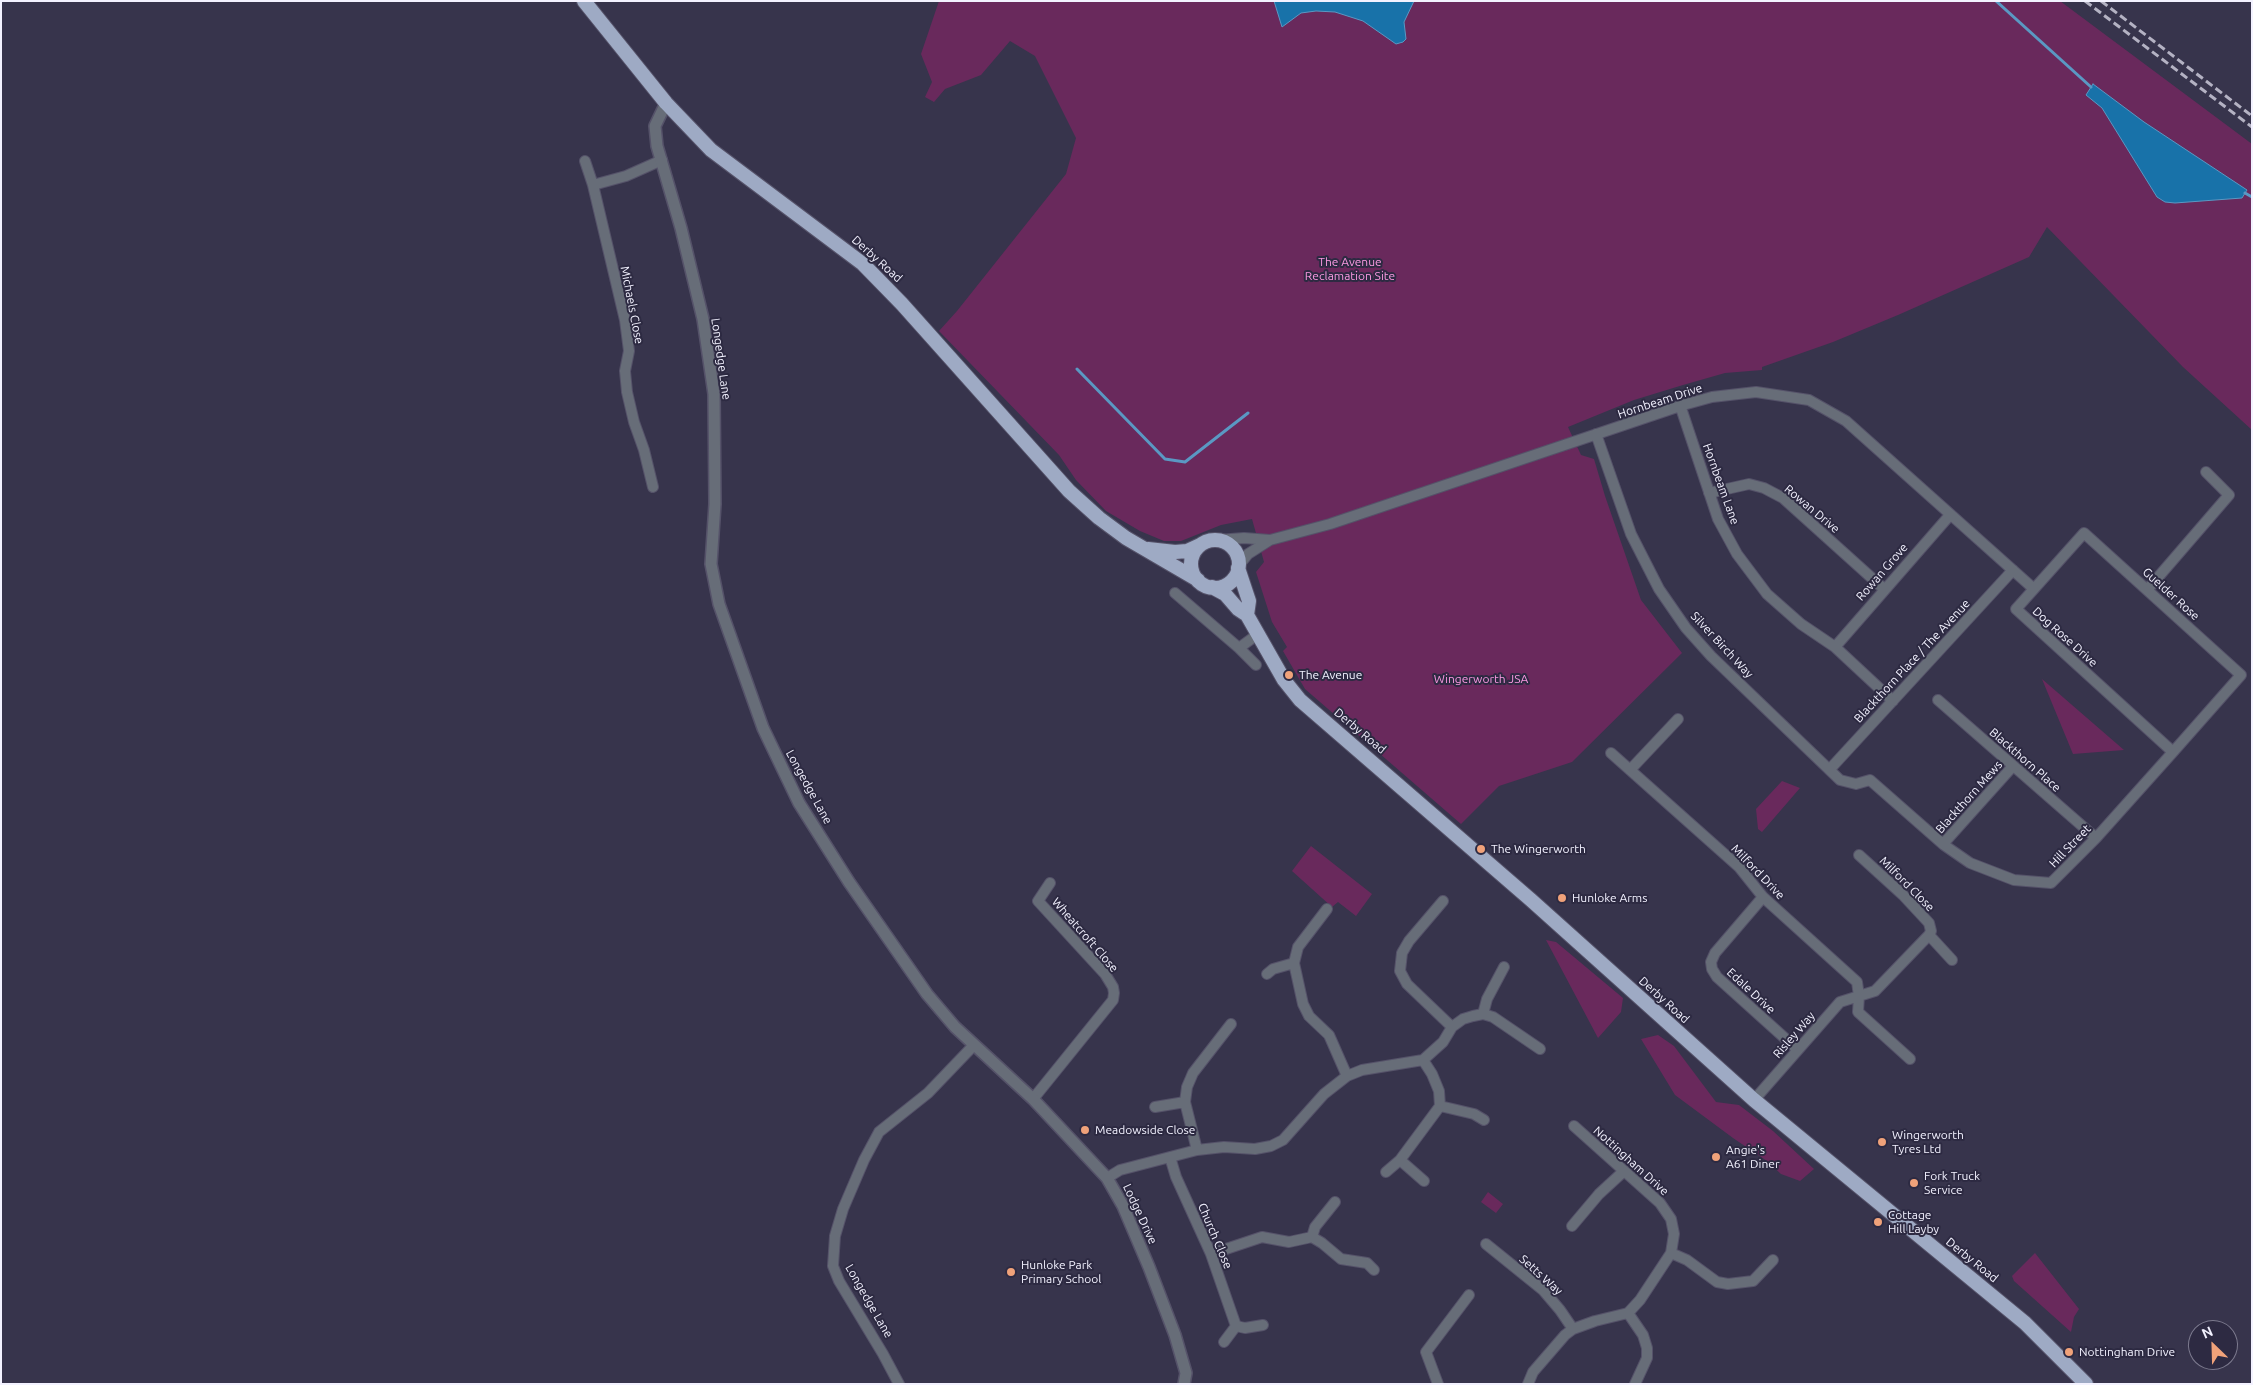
<!DOCTYPE html>
<html>
<head>
<meta charset="utf-8">
<style>
	body { margin:0 }
	#map { position:relative; width:2253px; height:1385px; overflow:hidden; background:#37344c; font-family:Ubuntu,sans-serif }
	canvas { display:block }
	.frame { position:absolute; inset:0; border:2px solid #f3f2ff; pointer-events:none }
	.north { position:absolute; left:2188px; top:1320px; width:50px; height:50px; box-sizing:border-box; background:#2d2a42; border:1px solid #7c7a8e; border-radius:50%; rotate:336deg; font-size:14px; font-weight:700; line-height:20px; text-align:center; color:#f3f2ff }
	.north::after { content:''; display:block; margin:auto; width:18px; height:22px; background:#f0a27a; clip-path:polygon(50% 0,100% 100%,50% 72%,0 100%) }
</style>
</head>
<body>
<div id="map">
<canvas width="2253" height="1385"></canvas>
<div class="frame"></div>
<div class="north">N</div>
</div>
<script>
const ctx = document.querySelector('canvas').getContext('2d');
ctx.lineJoin = 'round';
function fill(path, color) { ctx.fillStyle = color; ctx.fill(path, 'evenodd'); }
const poly = rows => new Path2D(rows.map(r => 'M' + r).join(''));
function strokePath(path, color, width, dash) { ctx.strokeStyle = color; ctx.lineWidth = width; ctx.lineCap = dash ? 'butt' : 'round'; ctx.setLineDash(dash || []); ctx.stroke(path); }
function label(font, color, halo, rows, align = 'center') {
  ctx.font = font + ' Ubuntu,sans-serif'; ctx.lineWidth = 4; ctx.setLineDash([]); ctx.textBaseline = 'middle'; ctx.strokeStyle = halo; ctx.fillStyle = color; for (const [text, x, y, turn = 0] of rows) {
    ctx.save(); ctx.translate(x, y); ctx.rotate((+turn || 0) * Math.PI / 180); ctx.textAlign = isNaN(turn) ? turn : align; if (halo) ctx.strokeText(text, 0, 0); ctx.fillText(text, 0, 0); ctx.restore();
  }
}
fill(poly([
	[939,1,2060,1,2252,144,2252,430,2183,367,2047,227,2029,257,1898,315,1833,342,1762,367,1762,370,1725,373,1683,385,1634,400,1568,427,1581,455,1594,459,1605,496,1641,600,1682,653,1572,762,1499,786,1461,824,1305,689,1283,651,1287,647,1272,622,1256,572,1264,562,1252,519,1221,525,1181,541,1164,541,1140,531,1106,511,1076,480,1059,455,939,331,957,311,1066,174,1076,138,1035,56,1010,41,981,75,945,89,934,102,925,97,932,82,921,54],
	[2042,679,2124,750,2073,754],
	[1782,781,1800,788,1762,832,1758,829,1756,809],
	[1311,846,1372,894,1356,916,1338,902,1332,907,1292,871],
	[1546,940,1556,942,1623,998,1621,1012,1598,1038],
	[1658,1035,1674,1046,1716,1102,1739,1105,1773,1131,1814,1169,1800,1181,1781,1174,1767,1161,1733,1138,1675,1095,1641,1039],
	[1488,1192,1503,1204,1496,1213,1481,1202],
	[2035,1253,2079,1309,2074,1317,2071,1332,2014,1281,2012,1276]
]), '#69295c');
const water = poly([
	[1274,1,1414,1,1404,22,1406,39,1403,42,1396,44,1363,21,1335,12,1316,11,1301,13,1282,27,1274,1],
	[2093,84,2144,122,2247,190,2242,198,2175,203,2165,202,2157,197,2102,108,2086,95,2093,84]
]);
fill(water, '#1872a9');
strokePath(water, '#5a98c3', 1);
strokePath(poly([
	[1996,1,2091,87],
	[2245,193,2252,197],
	[1077,369,1165,459,1185,462,1248,413]
]), '#5a98c3', 3);
const minor = poly([
	[585,161,593,185,625,320,629,351,625,371,627,392,634,422,644,450,653,487],
	[593,185,626,176,662,160],
	[1680,405,1718,519,1737,554,1767,594,1801,624,1835,647,1893,701],
	[1596,434,1631,534,1659,589,1686,628,1711,656,1840,780,1856,784,1870,780,1944,845,1970,863,2014,880,2051,883,2096,838,2173,752,2241,675,2084,533,2016,609,2173,752],
	[1709,493,1749,484,1764,488,1783,498,1884,589],
	[1218,540,1244,538,1270,540],
	[1239,565,1248,554,1270,540,1330,524,1683,405,1712,397,1756,392,1809,400,1846,421,2034,589],
	[2147,590,2229,495,2206,472],
	[1175,593,1239,648,1258,634],
	[1835,647,1950,515],
	[1239,648,1256,665],
	[1938,700,2096,838],
	[1611,753,1739,867,1763,897,1857,982,1859,996,1858,1012,1910,1059],
	[1830,769,2013,570],
	[1630,770,1678,719],
	[1943,844,2013,766],
	[1763,897,1715,953,1711,962,1712,969,1717,977,1798,1050],
	[1443,901,1409,941,1402,953,1400,971,1407,984,1452,1027],
	[1929,935,1952,960],
	[1294,963,1303,1004,1309,1016,1329,1035,1347,1076],
	[1267,974,1273,969,1294,963,1298,947,1327,909],
	[1483,1014,1487,999,1504,967],
	[1423,1060,1432,1074,1439,1091,1440,1106],
	[1033,1099,1113,1000,1114,993,1113,987,1105,974,1038,901,1050,883],
	[1754,1100,1840,1002,1875,991,1929,935,1931,931,1929,923,1903,895,1859,855],
	[1155,1107,1185,1102],
	[1197,1150,1185,1102,1187,1087,1193,1073,1231,1024],
	[1170,1157,1176,1177,1211,1254,1236,1326,1245,1328,1263,1325],
	[1386,1172,1400,1160],
	[1107,1178,1120,1170,1197,1150,1224,1147,1255,1149,1271,1146,1283,1140,1324,1094,1347,1076,1362,1070,1423,1060,1443,1042,1452,1027,1463,1019,1473,1016,1483,1014,1493,1017,1540,1049],
	[1424,1181,1400,1160,1440,1106,1474,1114,1484,1120],
	[1572,1226,1599,1194,1624,1171],
	[1312,1237,1315,1227,1335,1202],
	[1486,1244,1543,1290,1560,1310,1573,1329],
	[1671,1253,1687,1260,1717,1282,1728,1284,1753,1281,1773,1260],
	[1211,1254,1262,1237,1289,1242,1312,1237,1322,1243,1341,1259,1367,1263,1374,1270],
	[1628,1313,1643,1335,1647,1348,1647,1358,1635,1384],
	[1224,1342,1236,1326],
	[899,1384,883,1354,839,1281,833,1266,835,1236,843,1209,864,1160,879,1132,928,1093,974,1045],
	[1438,1384,1426,1352,1469,1295],
	[1528,1384,1533,1372,1565,1335,1573,1329,1595,1321,1628,1313,1640,1300,1671,1253,1674,1234,1671,1219,1660,1203,1574,1126]
]);
const tertiary = poly([
	[666,103,655,126,657,146,681,228,703,319,714,394,715,504,711,564,719,604,763,728,799,803,849,882,927,994,955,1027,1033,1099,1107,1178,1123,1206,1149,1267,1175,1335,1186,1373,1184,1384]
]);
const trunk = poly([
	[584,1,666,103,711,150,863,264,902,304,1069,491,1099,518,1126,538,1198,580],
	'1191 564a24 24 0 1 1 48 0a24 24 0 1 1-48 0Z',
	[1148,549,1175,552,1187,551,1200,545],
	[1238,568,1249,601,1247,615],
	[1212,587,1225,594,1238,609,1247,615,1284,680,1300,700,1531,900,1754,1100,2025,1323,2086,1384]
]);
strokePath(minor, '#555269', 12);
strokePath(tertiary, '#555269', 14);
strokePath(trunk, '#555269', 16);
strokePath(minor, '#676d78', 10);
strokePath(tertiary, '#676d78', 11);
strokePath(trunk, '#9eaac4', 14);
strokePath(poly([
	[2085,1,2252,127],
	[2101,1,2252,116]
]), '#b4b2c3', 3, [8, 4]);
for (const [x, y, r, color] of [
	[1289,675,5,"#f0a27a"],
	[1481,849,5,"#f0a27a"],
	[1562,898,5,"#f0a27a"],
	[1085,1130,5,"#f0a27a"],
	[1882,1142,5,"#f0a27a"],
	[1716,1157,5,"#f0a27a"],
	[1914,1183,5,"#f0a27a"],
	[1878,1222,5,"#f0a27a"],
	[1011,1272,5,"#f0a27a"],
	[2069,1352,5,"#f0a27a"]
]) { const dot = new Path2D(); dot.arc(x, y, r, 0, 2 * Math.PI); ctx.fillStyle = color; ctx.fill(dot); strokePath(dot, '#2d2a42', 2); }
label('12px', '#f3f2ff', '#2d2a42', [
	["Derby Road",877,259,42],
	["Michaels Close",632,305,79],
	["Longedge Lane",721,359,82],
	["Hornbeam Drive",1660,401,-18],
	["Hornbeam Lane",1721,484,70],
	["Rowan Drive",1812,509,40],
	["Rowan Grove",1882,572,-49],
	["Guelder Rose",2171,594,42],
	["Dog Rose Drive",2065,637,42],
	["Silver Birch Way",1722,645,47],
	["Blackthorn Place / The Avenue",1912,661,-47],
	["Derby Road",1360,731,40],
	["Blackthorn Place",2025,760,41],
	["Longedge Lane",809,787,61],
	["Blackthorn Mews",1969,797,-48],
	["Hill Street",2070,846,-46],
	["Milford Drive",1758,872,46],
	["Milford Close",1907,884,45],
	["Wheatcroft Close",1085,935,49],
	["Edale Drive",1751,991,43],
	["Derby Road",1664,1000,42],
	["Risley Way",1794,1035,-49],
	["Nottingham Drive",1631,1161,42],
	["Lodge Drive",1140,1214,65],
	["Church Close",1215,1236,67],
	["Derby Road",1972,1260,39],
	["Setts Way",1541,1275,42],
	["Longedge Lane",869,1301,60]
]);
label('12px', '#fa99e2', '#2d2a42', [
	["The Avenue",1350,262],
	["Reclamation Site",1350,276],
	["Wingerworth JSA",1481,679]
]);
label('12px', '#f3f2ff', '#2d2a42', [
	["The Avenue",1299,675],
	["The Wingerworth",1491,849],
	["Hunloke Arms",1572,898],
	["Meadowside Close",1095,1130],
	["Wingerworth",1892,1135],
	["Tyres Ltd",1892,1149],
	["Angie's",1726,1150],
	["A61 Diner",1726,1164],
	["Fork Truck",1924,1176],
	["Service",1924,1190],
	["Cottage",1888,1215],
	["Hill Layby",1888,1229],
	["Hunloke Park",1021,1265],
	["Primary School",1021,1279],
	["Nottingham Drive",2079,1352]
], 'left');
</script>
</body>
</html>
